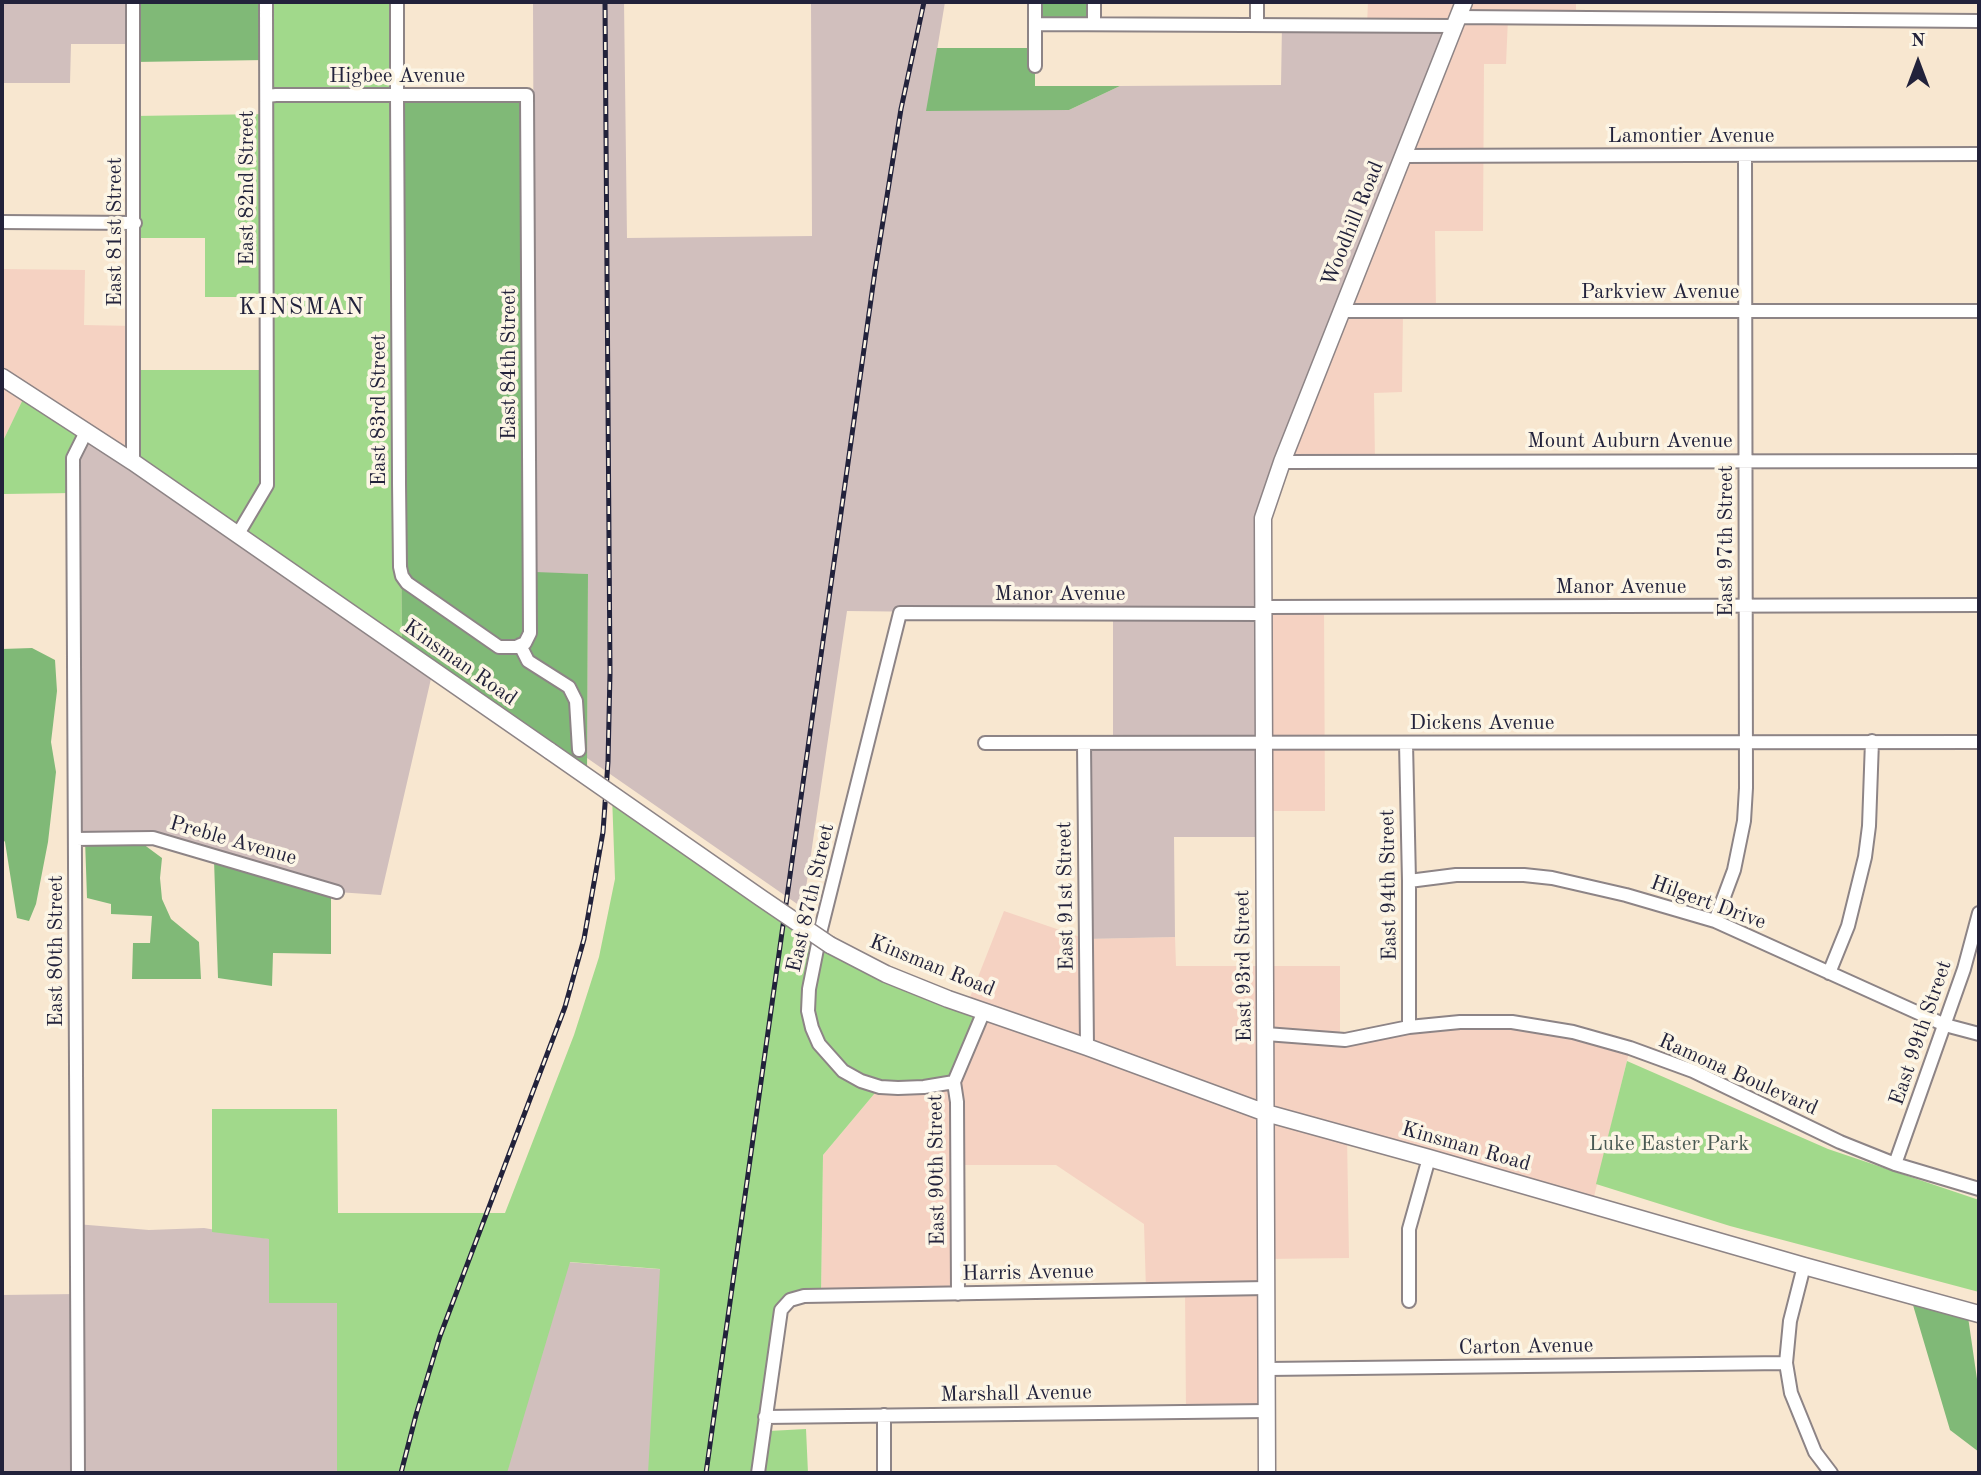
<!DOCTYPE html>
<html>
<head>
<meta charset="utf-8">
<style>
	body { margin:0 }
	#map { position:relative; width:1981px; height:1475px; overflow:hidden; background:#f8e7d0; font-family:"Old Standard TT",serif }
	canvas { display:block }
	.frame { position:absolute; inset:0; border:4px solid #22223b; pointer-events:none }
	.north { position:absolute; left:1883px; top:28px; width:70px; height:70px; -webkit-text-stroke:5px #fcf5e5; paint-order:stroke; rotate:0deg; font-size:19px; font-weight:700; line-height:28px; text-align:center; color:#22223b }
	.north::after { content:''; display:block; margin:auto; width:24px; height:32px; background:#22223b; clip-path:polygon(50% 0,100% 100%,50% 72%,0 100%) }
</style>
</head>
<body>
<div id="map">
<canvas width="1981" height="1475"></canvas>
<div class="frame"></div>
<div class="north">N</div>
</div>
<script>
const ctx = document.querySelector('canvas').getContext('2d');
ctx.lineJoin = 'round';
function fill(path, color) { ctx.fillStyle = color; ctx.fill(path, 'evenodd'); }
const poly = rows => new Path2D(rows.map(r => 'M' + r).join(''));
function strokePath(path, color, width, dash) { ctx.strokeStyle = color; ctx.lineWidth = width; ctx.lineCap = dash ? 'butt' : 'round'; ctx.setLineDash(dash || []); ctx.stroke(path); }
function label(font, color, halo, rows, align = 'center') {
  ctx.font = font + ' "Old Standard TT",serif'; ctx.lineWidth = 7; ctx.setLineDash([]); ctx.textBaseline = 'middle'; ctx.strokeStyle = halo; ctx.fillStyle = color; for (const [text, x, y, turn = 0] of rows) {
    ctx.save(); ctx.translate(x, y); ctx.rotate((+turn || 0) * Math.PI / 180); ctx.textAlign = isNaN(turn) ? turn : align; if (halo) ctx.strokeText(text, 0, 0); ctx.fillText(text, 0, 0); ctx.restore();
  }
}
fill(poly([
	[1368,2,1576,2,1576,18,1508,18,1506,64,1484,64,1483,231,1435,231,1436,311,1403,312,1402,392,1374,393,1375,462,1282,462,1367,25],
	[2,269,85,270,84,325,134,326,133,462,26,394,2,443],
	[1263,607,1324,607,1325,811,1264,811],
	[1004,911,1086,939,1175,937,1176,966,1340,966,1340,1039,1512,1022,1630,1048,1592,1205,1347,1135,1349,1258,1267,1259,1267,1411,1186,1412,1185,1290,1146,1290,1144,1224,1056,1165,958,1165,958,1294,821,1296,823,1155,880,1087,967,1005]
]), '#f5d2c2');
fill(poly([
	[2,2,133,2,133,44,71,44,70,83,2,83],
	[533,2,624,2,627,238,812,236,811,2,945,2,936,56,1069,110,1120,86,1281,85,1282,25,1454,26,1263,518,1264,837,1174,837,1175,937,1086,939,1084,744,1113,743,1113,614,847,611,803,908,587,758,588,574,535,573],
	[86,432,433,670,381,895,337,892,153,838,75,839,73,458],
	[76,1224,149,1230,204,1228,270,1239,683,1271,666,1473,2,1473,2,1295,76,1294]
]), '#d1bfbd');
fill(poly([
	[266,2,397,2,402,648,133,462,134,370,266,370,266,297,205,297,205,238,135,238,134,116,266,114],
	[26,393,86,432,73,458,73,493,4,494,2,443],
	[612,795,830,945,984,1011,954,1082,880,1087,823,1155,821,1296,781,1310,758,1473,648,1473,660,1269,570,1262,507,1473,337,1473,337,1303,269,1303,269,1239,212,1232,212,1109,337,1109,338,1213,505,1213,574,1035,599,957,615,879],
	[1627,1061,1828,1149,1979,1200,1979,1292,1730,1226,1596,1184],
	[806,1429,808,1473,764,1473,769,1431]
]), '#a1d98b');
fill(poly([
	[133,2,266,2,266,60,134,62],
	[1035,2,1094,2,1094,24,1035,24],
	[937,48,1035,48,1035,86,1120,86,1069,110,926,111],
	[397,95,534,95,535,572,588,574,587,778,402,648],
	[32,648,55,660,57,691,51,742,56,772,48,842,36,904,29,921,17,918,5,842,2,838,2,649],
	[135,838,162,858,160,878,162,899,171,919,199,942,201,979,132,979,133,943,150,943,152,916,111,914,111,904,87,898,85,839],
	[214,860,331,898,331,954,273,953,272,986,218,978],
	[1910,1295,1967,1310,1977,1379,1979,1380,1979,1452,1950,1430]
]), '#80b977');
const minor = poly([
	[133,2,133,462],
	[1035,2,1035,66],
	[1094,2,1094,24],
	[1257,2,1257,25],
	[1458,17,1979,21],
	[1035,24,1454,26],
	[267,96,276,95,527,95,530,633,525,643,516,647,499,647,407,583,402,576,400,567,399,483,399,478,397,95,397,2],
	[1403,156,1979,154],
	[2,222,135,223],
	[1341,311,1979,311],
	[1282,462,1979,461],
	[238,534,267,485,266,2],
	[1263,607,1979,605],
	[520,645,528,661,569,687,576,701,579,750],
	[985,743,1979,742],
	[1406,743,1409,881,1409,1027],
	[1084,744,1087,1047],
	[75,839,153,838,337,892],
	[1409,881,1456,875,1524,875,1552,878,1626,895,1715,921,1945,1025,1979,1034],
	[1715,921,1734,870,1744,821,1746,788,1745,155],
	[1829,973,1848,926,1865,857,1869,826,1872,741],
	[1266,1034,1345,1040,1409,1027,1460,1022,1512,1022,1573,1032,1630,1048,1693,1071,1840,1142,1895,1164,1979,1189],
	[954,1082,924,1087,898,1088,880,1087,861,1081,843,1071,819,1044,812,1028,808,1011,809,989,821,929,900,613,1263,614],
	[1895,1164,1964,969,1979,913],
	[1804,1266,1790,1321,1786,1363,1791,1393,1802,1420,1815,1452,1831,1473],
	[958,1294,957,1102,954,1082,984,1011],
	[1409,1301,1409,1229,1429,1158],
	[1267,1369,1786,1363],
	[884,1415,884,1473],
	[765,1417,1267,1411],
	[78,1473,73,458,86,432],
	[758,1473,781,1310,790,1300,804,1296,1267,1288]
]);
const major = poly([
	[2,377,133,462,550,751],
	[830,945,886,974,948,999,1087,1047,1266,1113,1429,1158,1804,1266,1979,1314],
	[1267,1473,1263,518,1282,462,1464,2]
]);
strokePath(minor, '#8d8486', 16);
strokePath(major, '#8d8486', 19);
strokePath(minor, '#fff', 12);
strokePath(major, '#fff', 16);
const rail = poly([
	[401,1473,416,1415,440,1336,565,1007,584,939,603,832,608,762,610,673,605,2],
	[706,1473,875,271,901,109,924,2]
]);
strokePath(rail, '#22223b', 5);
strokePath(rail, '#fcf5e5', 2.5, [8]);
const majorBridge = poly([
	[550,751,761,898,830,945]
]);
strokePath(majorBridge, '#8d8486', 19, []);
strokePath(majorBridge, '#fff', 16);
label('21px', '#22223b', '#fcf5e5', [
	["Higbee Avenue",397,76],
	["Lamontier Avenue",1691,136],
	["East 82nd Street",247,188,-90],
	["Woodhill Road",1353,224,-68],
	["East 81st Street",115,232,-90],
	["Parkview Avenue",1660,292],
	["East 84th Street",509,364,-90],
	["East 83rd Street",379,410,-90],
	["Mount Auburn Avenue",1630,441],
	["East 97th Street",1726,541,-90],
	["Manor Avenue",1621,587],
	["Manor Avenue",1060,594],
	["Kinsman Road",460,663,35],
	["Dickens Avenue",1482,723],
	["Preble Avenue",233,841,16],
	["East 94th Street",1389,885,-91],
	["East 91st Street",1066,896,-91],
	["East 87th Street",811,898,-77],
	["Hilgert Drive",1708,903,20],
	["East 80th Street",56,951,-90],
	["Kinsman Road",932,966,22],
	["East 93rd Street",1244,966,-91],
	["East 99th Street",1921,1033,-71],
	["Ramona Boulevard",1738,1075,24],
	["Kinsman Road",1466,1147,16],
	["East 90th Street",937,1170,-91],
	["Harris Avenue",1028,1273,-1],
	["Carton Avenue",1526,1347,-1],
	["Marshall Avenue",1016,1394,-1]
]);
label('21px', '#485953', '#fcf5e5', [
	["Luke Easter Park",1669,1144]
]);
ctx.letterSpacing = '2px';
label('23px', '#22223b', '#fcf5e5', [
	["KINSMAN",302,308]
]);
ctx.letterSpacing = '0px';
</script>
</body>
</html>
